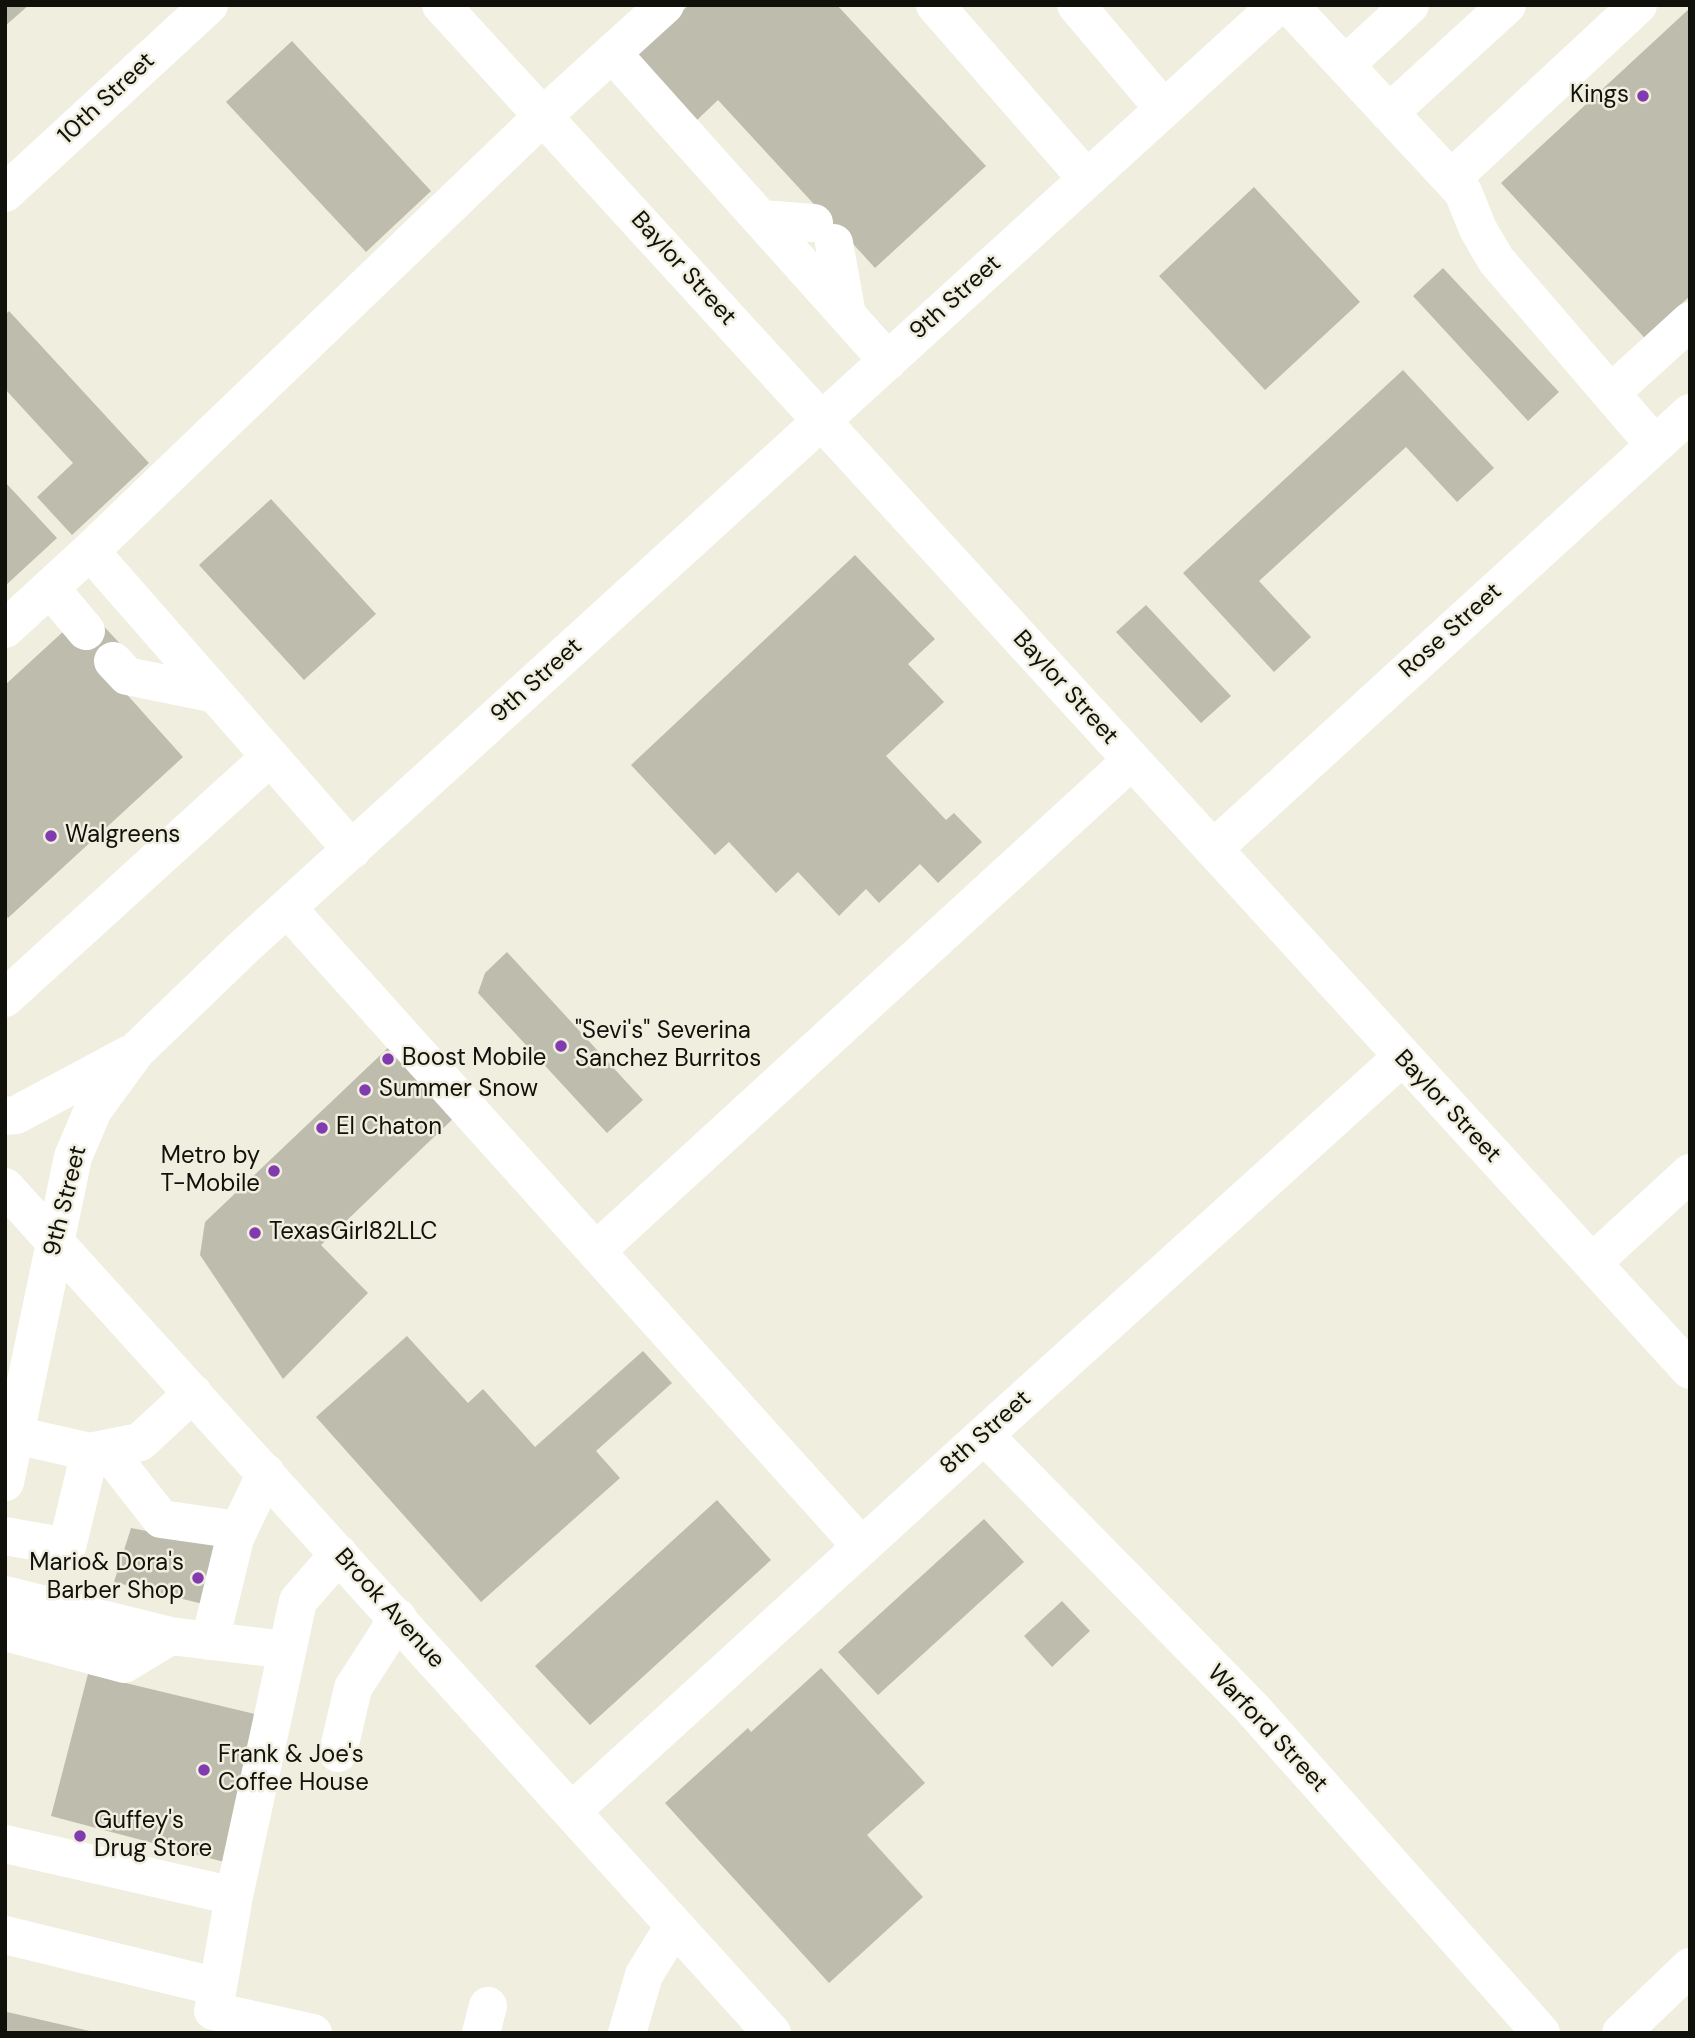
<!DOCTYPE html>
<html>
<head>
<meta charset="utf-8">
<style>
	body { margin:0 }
	#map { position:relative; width:1695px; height:2038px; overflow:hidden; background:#f0eede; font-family:"DM Sans",sans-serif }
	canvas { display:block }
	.frame { position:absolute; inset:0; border:7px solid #11110b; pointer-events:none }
</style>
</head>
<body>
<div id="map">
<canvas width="1695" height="2038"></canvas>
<div class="frame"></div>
</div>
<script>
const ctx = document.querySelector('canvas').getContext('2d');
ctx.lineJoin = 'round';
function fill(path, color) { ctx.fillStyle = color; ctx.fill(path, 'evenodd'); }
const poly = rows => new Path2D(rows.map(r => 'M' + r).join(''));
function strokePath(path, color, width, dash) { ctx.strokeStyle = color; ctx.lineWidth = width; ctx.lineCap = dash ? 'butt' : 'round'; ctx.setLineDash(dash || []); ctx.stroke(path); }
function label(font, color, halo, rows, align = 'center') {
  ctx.font = font + ' "DM Sans",sans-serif'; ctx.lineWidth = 5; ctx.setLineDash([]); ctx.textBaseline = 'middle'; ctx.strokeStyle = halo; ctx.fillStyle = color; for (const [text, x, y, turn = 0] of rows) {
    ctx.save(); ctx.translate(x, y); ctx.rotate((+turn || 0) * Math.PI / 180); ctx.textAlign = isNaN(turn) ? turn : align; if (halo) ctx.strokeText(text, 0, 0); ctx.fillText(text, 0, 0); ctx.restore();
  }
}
fill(poly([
	[5,5,29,5,5,26],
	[689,5,837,5,986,166,875,268,844,234,827,249,823,214,718,100,697,120,636,54],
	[1690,8,1690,296,1679,306,1654,348,1501,183],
	[292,41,431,191,366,252,226,102],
	[1254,187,1360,302,1265,390,1159,276],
	[1443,268,1559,392,1528,421,1413,296],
	[9,311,149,463,72,535,37,497,73,463,5,389,5,315],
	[1403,370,1494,468,1457,502,1406,447,1259,581,1311,637,1274,672,1183,573],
	[5,482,57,538,5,586],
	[271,499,376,614,304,680,199,565],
	[855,555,935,639,908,664,944,702,886,756,946,820,954,813,982,842,938,883,920,864,879,903,866,889,839,916,798,872,776,893,729,842,715,855,631,765],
	[1146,605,1231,696,1201,723,1116,632],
	[98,620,125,649,104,669,183,757,8,918,5,915,5,685,66,629],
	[507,952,643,1100,607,1133,478,993,485,973],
	[392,1044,459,1113,321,1245,368,1293,283,1379,200,1255,205,1222],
	[407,1336,468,1403,483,1389,535,1447,643,1351,672,1383,596,1451,620,1478,481,1602,316,1417],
	[717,1500,771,1560,590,1725,535,1666],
	[984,1519,1024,1562,878,1695,838,1652],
	[131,1528,218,1545,203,1604,114,1582],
	[1062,1601,1090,1631,1052,1667,1024,1636],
	[821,1668,925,1783,867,1835,923,1897,829,1983,665,1803,748,1728,751,1732],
	[88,1674,259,1715,228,1863,51,1816],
	[7,2012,94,2032,94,2033,5,2033]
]), '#bebcad');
strokePath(poly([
	[441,5,1690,1370],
	[935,5,1087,179],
	[1076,5,1164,109],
	[1289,5,1463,192,1478,229,1496,260,1655,445],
	[612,53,888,361],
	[1345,65,1410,5],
	[1389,113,1507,5],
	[1451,179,1638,5],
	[5,193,209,5],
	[761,219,814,223],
	[834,243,847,315],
	[1611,393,1690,321],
	[90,551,352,850],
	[50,588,86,631],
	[5,629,90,551,543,116,665,5],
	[113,661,127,676,215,694],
	[1213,849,1690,413],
	[287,908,862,1547],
	[5,998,270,757],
	[5,1116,16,1115,128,1055],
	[5,1187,772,2033],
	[596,1251,1132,760],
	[1592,1263,1690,1173],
	[15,1435,90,1452,140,1442,193,1393],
	[984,1435,1250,1706,1541,2033],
	[106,1449,161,1519,238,1530],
	[5,1482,73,1157,93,1110,136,1051,244,947,1278,5],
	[5,1536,67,1547,90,1452],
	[5,1595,170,1636,287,1650],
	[5,1632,124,1664,170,1636],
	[210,1641,235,1538,266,1473],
	[338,1753,353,1688,398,1618],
	[572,1811,984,1435,1402,1057],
	[5,1844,234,1896],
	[5,1935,218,1987,213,2011,313,2033],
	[218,1987,234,1896,298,1601,339,1554],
	[481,2033,488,2006],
	[627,2033,644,1975,674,1926],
	[1621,2033,1690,1967]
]), '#fff', 38);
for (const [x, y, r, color] of [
	[1643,96,7,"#823bae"],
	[51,836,7,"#823bae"],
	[561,1046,7,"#823bae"],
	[388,1059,7,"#823bae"],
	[365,1090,7,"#823bae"],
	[322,1128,7,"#823bae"],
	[274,1171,7,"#823bae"],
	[255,1233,7,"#823bae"],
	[198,1578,7,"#823bae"],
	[204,1770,7,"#823bae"],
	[80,1836,7,"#823bae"]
]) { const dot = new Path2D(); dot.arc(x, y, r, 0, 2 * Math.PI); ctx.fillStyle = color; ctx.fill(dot); strokePath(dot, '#f0eede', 2.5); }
label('24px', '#11110b', '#f0eede', [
	["Kings",1629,96,"right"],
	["Walgreens",65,836],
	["\"Sevi's\" Severina",575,1032],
	["Sanchez Burritos",575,1060],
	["Boost Mobile",402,1059],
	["Summer Snow",379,1090],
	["El Chaton",336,1128],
	["Metro by",260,1157,"right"],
	["T-Mobile",260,1185,"right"],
	["TexasGirl82LLC",269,1233],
	["Mario& Dora's",184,1564,"right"],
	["Barber Shop",184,1592,"right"],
	["Frank & Joe's",218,1756],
	["Coffee House",218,1784],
	["Guffey's",94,1822],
	["Drug Store",94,1850]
], 'left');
label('24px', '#11110b', '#f0eede', [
	["10th Street",107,99,-43],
	["Baylor Street",683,269,48],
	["9th Street",956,298,-42],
	["Rose Street",1451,631,-42],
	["9th Street",537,681,-42],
	["Baylor Street",1065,688,48],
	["Baylor Street",1447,1107,47],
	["9th Street",66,1201,-76],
	["8th Street",986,1433,-42],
	["Brook Avenue",389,1609,48],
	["Warford Street",1267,1729,47]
]);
</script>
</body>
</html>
